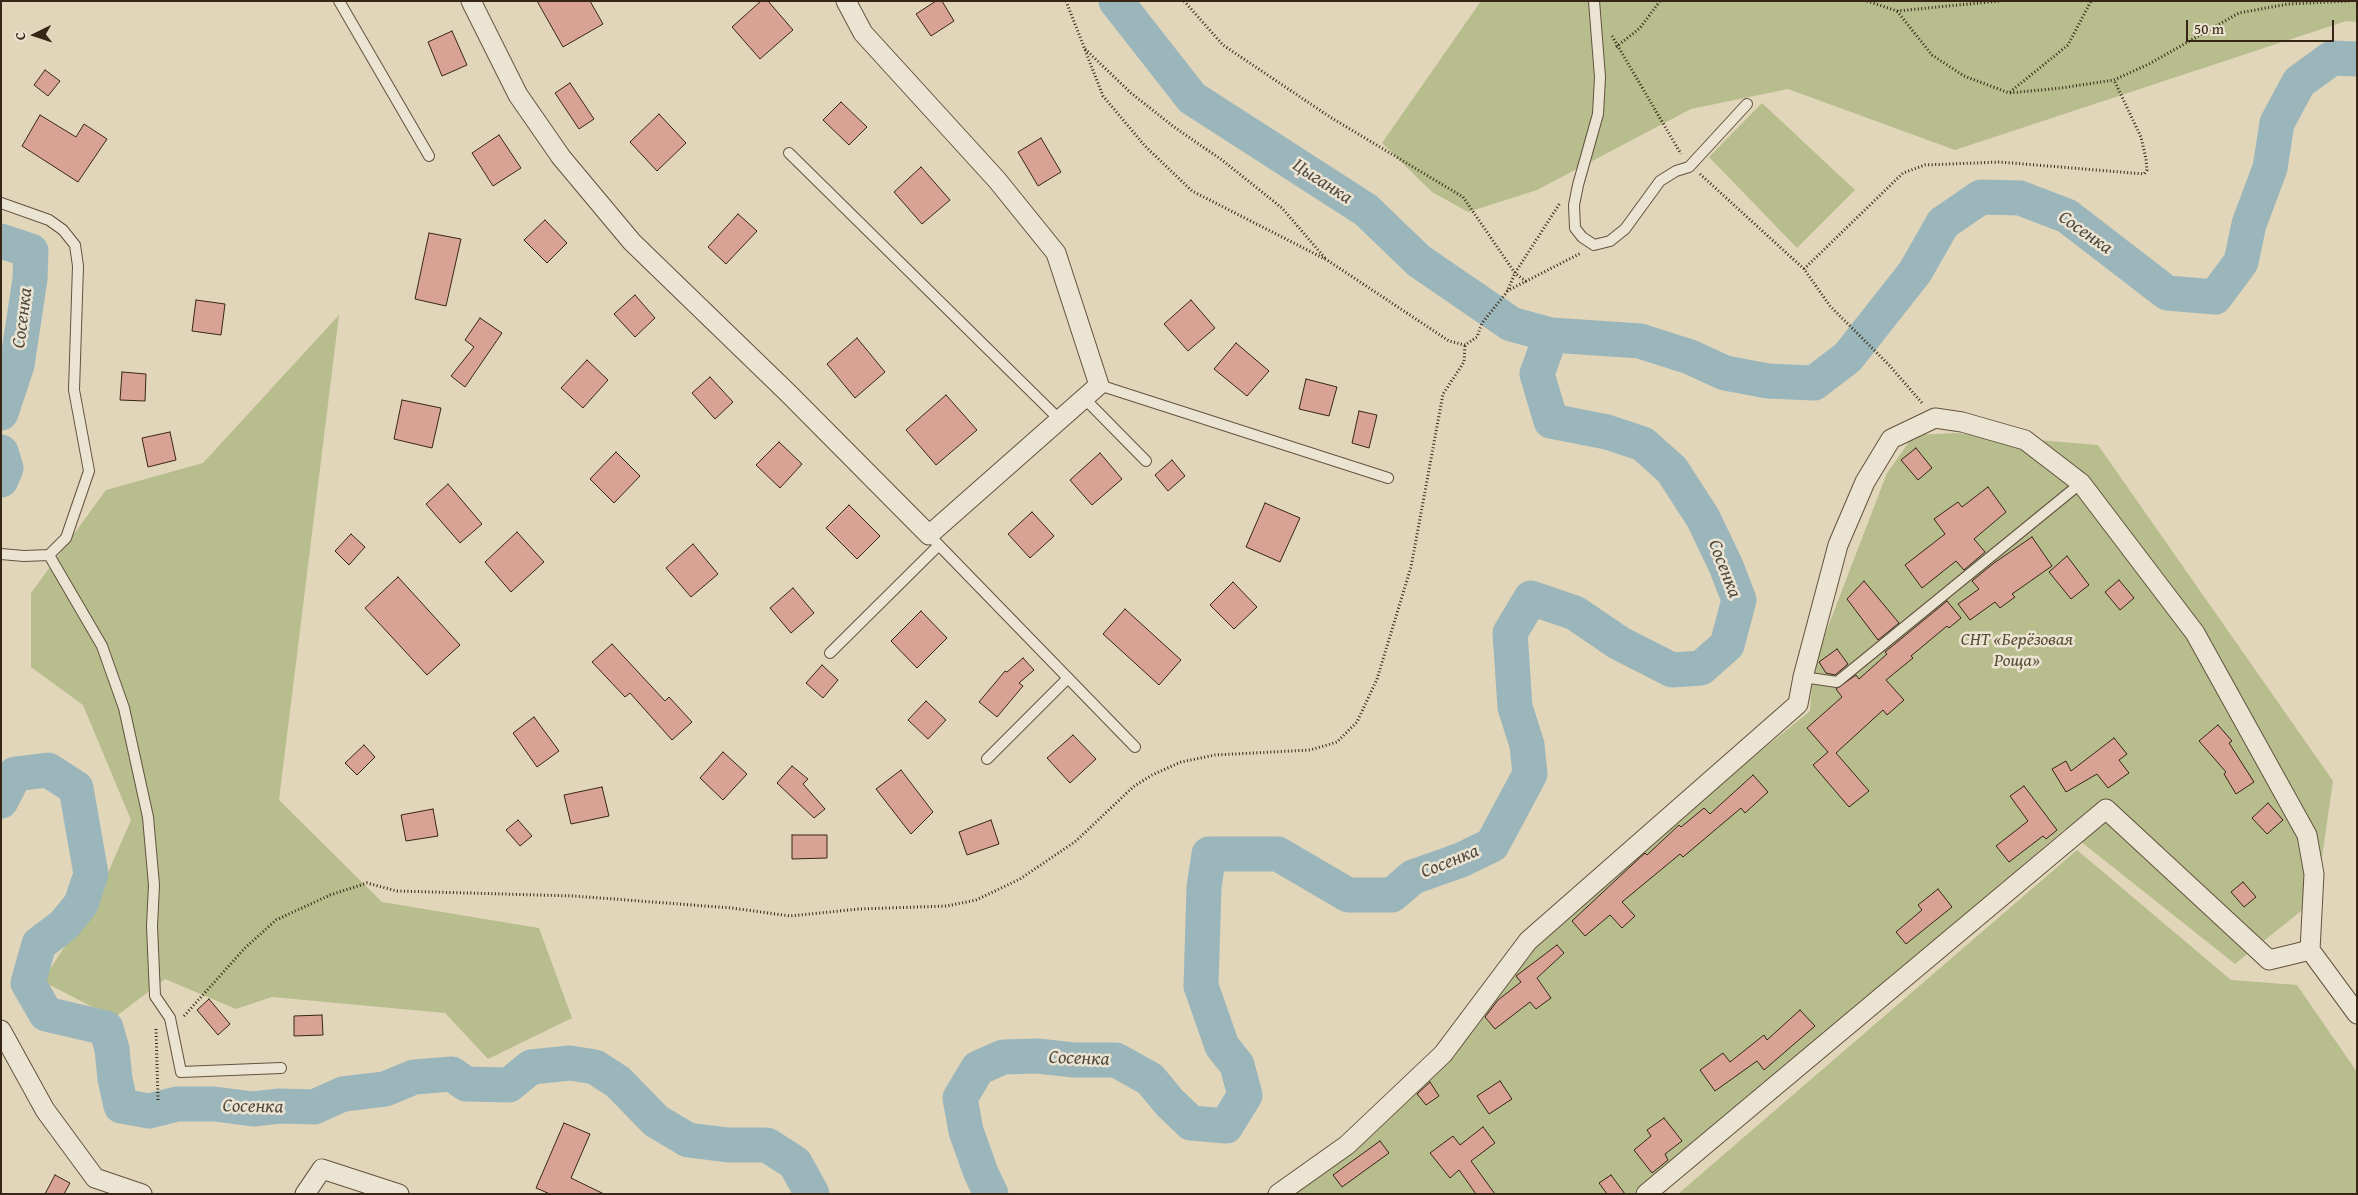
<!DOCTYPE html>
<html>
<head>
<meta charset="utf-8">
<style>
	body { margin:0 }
	#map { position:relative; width:2358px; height:1195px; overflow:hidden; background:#e2d6ba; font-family:"Gentium Book Plus",serif }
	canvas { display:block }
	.frame { position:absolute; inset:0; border:2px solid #372616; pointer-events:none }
	.north { position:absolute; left:10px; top:10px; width:50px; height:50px; -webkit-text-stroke:4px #ece4d2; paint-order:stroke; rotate:266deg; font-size:14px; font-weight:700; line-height:20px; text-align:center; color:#372616 }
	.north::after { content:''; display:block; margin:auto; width:18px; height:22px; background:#372616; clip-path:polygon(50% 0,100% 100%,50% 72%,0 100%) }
	.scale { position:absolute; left:2186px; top:20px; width:148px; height:22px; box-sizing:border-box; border:2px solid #372616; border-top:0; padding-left:6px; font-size:15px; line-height:18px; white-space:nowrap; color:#372616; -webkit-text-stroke:4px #ece4d2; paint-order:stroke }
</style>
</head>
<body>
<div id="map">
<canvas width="2358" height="1195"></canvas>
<div class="frame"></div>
<div class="north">С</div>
<div class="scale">50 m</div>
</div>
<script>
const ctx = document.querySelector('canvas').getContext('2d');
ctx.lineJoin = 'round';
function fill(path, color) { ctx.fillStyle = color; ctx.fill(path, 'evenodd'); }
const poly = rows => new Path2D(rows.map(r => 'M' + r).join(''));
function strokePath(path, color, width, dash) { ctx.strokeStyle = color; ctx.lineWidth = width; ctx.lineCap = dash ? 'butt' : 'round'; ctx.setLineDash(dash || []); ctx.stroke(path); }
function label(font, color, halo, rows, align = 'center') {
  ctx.font = font + ' "Gentium Book Plus",serif'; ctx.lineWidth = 5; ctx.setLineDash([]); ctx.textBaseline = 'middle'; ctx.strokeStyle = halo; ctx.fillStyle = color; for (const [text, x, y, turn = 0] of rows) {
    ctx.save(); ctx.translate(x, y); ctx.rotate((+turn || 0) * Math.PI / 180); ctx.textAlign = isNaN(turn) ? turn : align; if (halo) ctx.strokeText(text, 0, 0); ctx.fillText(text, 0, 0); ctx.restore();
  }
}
fill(poly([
	[1481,1,2357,1,2357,22,2346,21,1955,150,1788,89,1691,109,1537,190,1468,212,1432,192,1382,143],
	[1762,103,1855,190,1797,248,1709,157],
	[339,315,279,800,382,902,539,928,572,1018,488,1059,445,1013,272,997,236,1009,165,979,114,1018,42,981,97,898,131,820,83,705,31,667,31,593,106,490,203,463],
	[1956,433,2098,445,2333,781,2316,899,2235,964,2065,829,1637,1194,1281,1194,1398,1104,1534,942,1677,819,1810,711,1813,666,1887,473,1914,435],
	[2077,850,2231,980,2297,985,2357,1072,2357,1194,1678,1194]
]), '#b7bd8d');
strokePath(poly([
	[1116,1,1192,98,1366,210,1419,261,1511,324,1551,335],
	[1,241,31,251,30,279,17,365,1,413],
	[1,452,6,468,1,480],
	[1,801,15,774,48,770,76,788,91,874,81,904,64,925,39,944,28,983,46,1014,106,1028,112,1049,115,1079,121,1106,149,1111,177,1104,214,1104,253,1109,280,1106,314,1107,343,1094,385,1089,414,1077,452,1074,466,1084,509,1085,531,1067,570,1063,595,1067,618,1082,656,1121,688,1140,728,1145,767,1145,795,1163,812,1194],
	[991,1194,981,1173,966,1131,960,1098,978,1068,1003,1057,1037,1056,1074,1060,1116,1060,1150,1079,1170,1103,1191,1123,1226,1126,1245,1095,1237,1065,1222,1046,1201,986,1204,887,1209,854,1278,854,1348,895,1392,895,1413,877,1461,860,1492,845,1530,774,1527,745,1515,707,1510,633,1531,598,1575,613,1619,643,1672,670,1701,668,1727,645,1739,600,1726,566,1703,518,1672,470,1643,444,1607,432,1551,421,1537,374,1551,335,1640,341,1690,357,1725,373,1768,381,1814,383,1848,357,1915,272,1943,223,1981,197,2020,198,2067,216,2167,293,2215,297,2241,262,2249,224,2270,168,2277,123,2299,82,2332,58,2357,59]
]), '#9ab6bb', 35);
const building = poly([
	[537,1,590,1,603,24,563,47,537,1],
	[761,1,768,1,793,30,760,59,732,27,761,1],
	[936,1,942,1,954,21,931,36,916,14,936,1],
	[452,31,467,65,442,76,428,42,452,31],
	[45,70,60,81,48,96,34,85,45,70],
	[570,83,594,119,579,129,555,93,570,83],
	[841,102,867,127,849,145,823,120,841,102],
	[659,114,686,143,657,171,630,142,659,114],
	[40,115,76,137,84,124,107,139,78,182,22,146,40,115],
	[499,135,521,168,493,186,472,153,499,135],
	[1041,138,1061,172,1038,186,1018,152,1041,138],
	[921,167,950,200,922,224,894,192,921,167],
	[738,214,757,231,726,264,708,247,738,214],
	[545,220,567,243,547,263,524,240,545,220],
	[429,233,461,239,446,306,415,299,429,233],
	[635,295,655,318,635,337,614,314,635,295],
	[196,300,225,304,221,335,192,331,196,300],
	[1191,300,1215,328,1188,351,1164,324,1191,300],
	[480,318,502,333,465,387,451,376,474,347,465,340,480,318],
	[857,338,885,372,855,398,827,364,857,338],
	[1236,343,1269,371,1247,396,1214,369,1236,343],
	[587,360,608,380,583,408,561,388,587,360],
	[122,372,146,374,145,401,120,400,122,372],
	[710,377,733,402,715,419,692,393,710,377],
	[1306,379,1337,387,1329,416,1299,409,1306,379],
	[946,395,977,430,936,465,906,430,946,395],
	[402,400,441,408,432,448,394,439,402,400],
	[1359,411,1377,415,1369,448,1352,443,1359,411],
	[170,432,176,460,148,467,142,438,170,432],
	[779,442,802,464,780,488,756,465,779,442],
	[1916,448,1932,468,1918,480,1901,460,1916,448],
	[616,452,640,476,614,503,590,479,616,452],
	[1100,453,1122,479,1092,505,1070,480,1100,453],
	[1172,460,1185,476,1168,491,1155,475,1172,460],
	[448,484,482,524,460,543,426,504,448,484],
	[1988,487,2006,512,1974,539,1985,552,1964,570,1956,561,1922,588,1905,565,1945,534,1934,519,1958,502,1962,507,1988,487],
	[1265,503,1300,518,1280,562,1246,547,1265,503],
	[849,505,880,536,857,559,826,528,849,505],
	[1032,512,1054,536,1030,558,1008,534,1032,512],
	[517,532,544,562,511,592,485,562,517,532],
	[351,534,365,547,349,565,335,551,351,534],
	[2032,537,2052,566,2012,594,2015,597,2000,608,1995,602,1970,620,1958,604,1979,589,1972,581,1994,563,2032,537],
	[693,544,718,574,691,597,666,568,693,544],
	[2067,556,2089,585,2071,599,2049,572,2067,556],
	[398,577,460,645,427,675,365,608,398,577],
	[2119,580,2134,598,2120,610,2105,592,2119,580],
	[1864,581,1899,623,1878,640,1847,599,1864,581],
	[1233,582,1257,607,1234,629,1210,605,1233,582],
	[793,588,814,613,791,633,770,608,793,588],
	[1947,601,1961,618,1949,628,1947,626,1911,656,1913,658,1886,680,1904,700,1887,715,1883,710,1836,753,1869,791,1849,807,1813,765,1828,752,1807,728,1842,697,1836,689,1856,675,1859,679,1887,654,1885,652,1947,601],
	[1125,609,1181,660,1159,685,1103,634,1125,609],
	[921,611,947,638,917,668,891,641,921,611],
	[612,644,665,701,669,697,692,722,672,740,630,693,625,697,592,662,612,644],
	[1837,649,1848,664,1835,675,1826,673,1819,662,1837,649],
	[1023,658,1034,670,1019,683,1023,686,997,717,979,702,1005,671,1007,672,1023,658],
	[822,665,838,680,823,698,806,683,822,665],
	[926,701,946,720,928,739,908,720,926,701],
	[534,717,559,751,537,767,513,733,534,717],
	[2218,725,2232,741,2229,743,2254,782,2236,794,2224,774,2226,772,2199,741,2218,725],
	[1073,735,1096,759,1070,783,1047,758,1073,735],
	[2114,738,2127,754,2119,760,2129,773,2108,788,2097,774,2066,792,2052,769,2066,761,2071,771,2114,738],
	[364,745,375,757,357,775,345,763,364,745],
	[723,752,747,774,723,800,700,778,723,752],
	[792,766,808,779,803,784,825,809,814,818,777,783,792,766],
	[901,770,933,812,911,834,876,789,901,770],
	[1753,775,1768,792,1745,813,1741,808,1683,857,1680,854,1622,902,1635,916,1622,928,1610,915,1585,936,1572,921,1632,865,1645,853,1647,855,1679,825,1681,827,1704,808,1710,814,1753,775],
	[2024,786,2057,830,2046,839,2043,836,2009,862,1996,846,2028,821,2010,796,2024,786],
	[602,787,609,816,571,824,564,795,602,787],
	[2268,803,2283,820,2267,834,2252,818,2268,803],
	[433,809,438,836,406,841,401,815,433,809],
	[518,820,532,836,520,846,506,830,518,820],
	[991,820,999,844,967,855,959,832,991,820],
	[792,835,827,835,827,858,792,859,792,835],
	[2243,882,2256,897,2244,907,2231,892,2243,882],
	[1938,889,1952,907,1906,944,1896,932,1922,910,1918,905,1938,889],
	[1557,945,1564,953,1537,978,1551,998,1536,1009,1530,1002,1495,1029,1485,1017,1498,1000,1521,982,1516,976,1557,945],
	[209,999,230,1024,218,1035,197,1010,209,999],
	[1800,1010,1815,1026,1764,1070,1757,1061,1715,1091,1700,1070,1723,1053,1730,1062,1764,1035,1767,1040,1800,1010],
	[322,1015,323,1035,294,1036,294,1016,322,1015],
	[1500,1081,1512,1099,1489,1114,1477,1096,1500,1081],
	[1430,1082,1439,1096,1426,1105,1417,1094,1430,1082],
	[1664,1118,1682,1141,1665,1154,1668,1160,1652,1173,1634,1150,1651,1136,1647,1130,1664,1118],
	[564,1123,590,1134,571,1178,604,1194,550,1194,536,1188,564,1123],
	[1483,1127,1495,1143,1471,1161,1495,1194,1476,1194,1459,1170,1450,1178,1430,1153,1453,1136,1460,1145,1483,1127],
	[1380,1141,1389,1153,1342,1187,1333,1175,1380,1141],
	[55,1175,70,1183,64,1194,45,1194,55,1175],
	[1611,1175,1625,1194,1607,1194,1599,1183,1611,1175]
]);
fill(building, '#d8a395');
strokePath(building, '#372616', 1);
const lane = poly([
	[339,1,429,156],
	[1594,1,1600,77,1598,114,1578,185,1574,205,1575,228,1582,237,1594,245,1610,241,1625,229,1660,181,1676,171,1689,167,1747,104],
	[789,153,1059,419],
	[1,203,49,220,63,230,75,245,78,266,74,390,89,471,66,538,49,555,24,556,1,554],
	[1099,385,1388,478],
	[1084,398,1146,461],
	[929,535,1135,747],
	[49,555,102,646,124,708,148,817,154,885,152,926,155,996,170,1018,181,1072,281,1068],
	[830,653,939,545],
	[1803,677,1837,682,2081,483],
	[987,759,1068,678]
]);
const street = poly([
	[471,1,518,95,561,157,632,242,788,393,929,535,1099,385,1056,253,997,180,863,33,846,1],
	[1,1030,45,1110,95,1178,142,1194],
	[305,1194,322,1169,399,1194],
	[1278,1194,1347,1145,1443,1054,1528,941,1798,704,1803,677,1838,545,1865,482,1891,439,1935,418,1962,422,2025,440,2081,483,2195,633,2307,835,2314,874,2310,950],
	[1646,1194,2106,809,2269,960,2310,950,2357,1014]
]);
strokePath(lane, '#62523f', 12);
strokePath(street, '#62523f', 21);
strokePath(poly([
	[1066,1,1103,96,1145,146,1192,191,1327,260,1449,341,1465,345,1477,337,1482,323,1507,292,1515,273,1560,203],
	[1184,1,1223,45,1330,117,1463,197,1515,273,1528,283],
	[1867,1,1897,11,2000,1],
	[1897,11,1932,55,1964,76,2009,93,2061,88,2114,80,2149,64,2239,13,2288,4,2350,1],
	[1612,36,1681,154],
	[1616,47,1640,28,1660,1],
	[1085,49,1131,93,1174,127,1222,160,1282,208,1325,258],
	[2010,92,2068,45,2091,1],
	[1700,174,1804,269,1830,306,1889,365,1923,404],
	[1804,269,1903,173,1925,165,2000,162,2144,174,2147,170,2146,159,2141,137,2114,80],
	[1507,291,1581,253],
	[184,1016,245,948,276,920,330,895,367,883,397,891,574,896,732,908,790,916,859,909,947,906,976,900,1020,879,1076,841,1133,787,1152,775,1181,762,1215,755,1310,750,1337,742,1357,722,1377,679,1411,567,1443,394,1464,362,1465,345],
	[156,1029,158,1100]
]), '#372616', 3, [1, 2.5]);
strokePath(lane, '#ece4d2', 10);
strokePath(street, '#ece4d2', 19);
label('italic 18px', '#574c34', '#ece4d2', [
	["СНТ «Берёзовая",2017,640],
	["Роща»",2017,661]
]);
label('italic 19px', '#504a3f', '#ece4d2', [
	["Цыганка",1322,182,33],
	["Сосенка",2085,233,35],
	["Сосенка",23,318,-83],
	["Сосенка",1724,569,69],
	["Сосенка",1450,862,-22],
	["Сосенка",1079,1059,2],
	["Сосенка",253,1107,1]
]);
</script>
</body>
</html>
